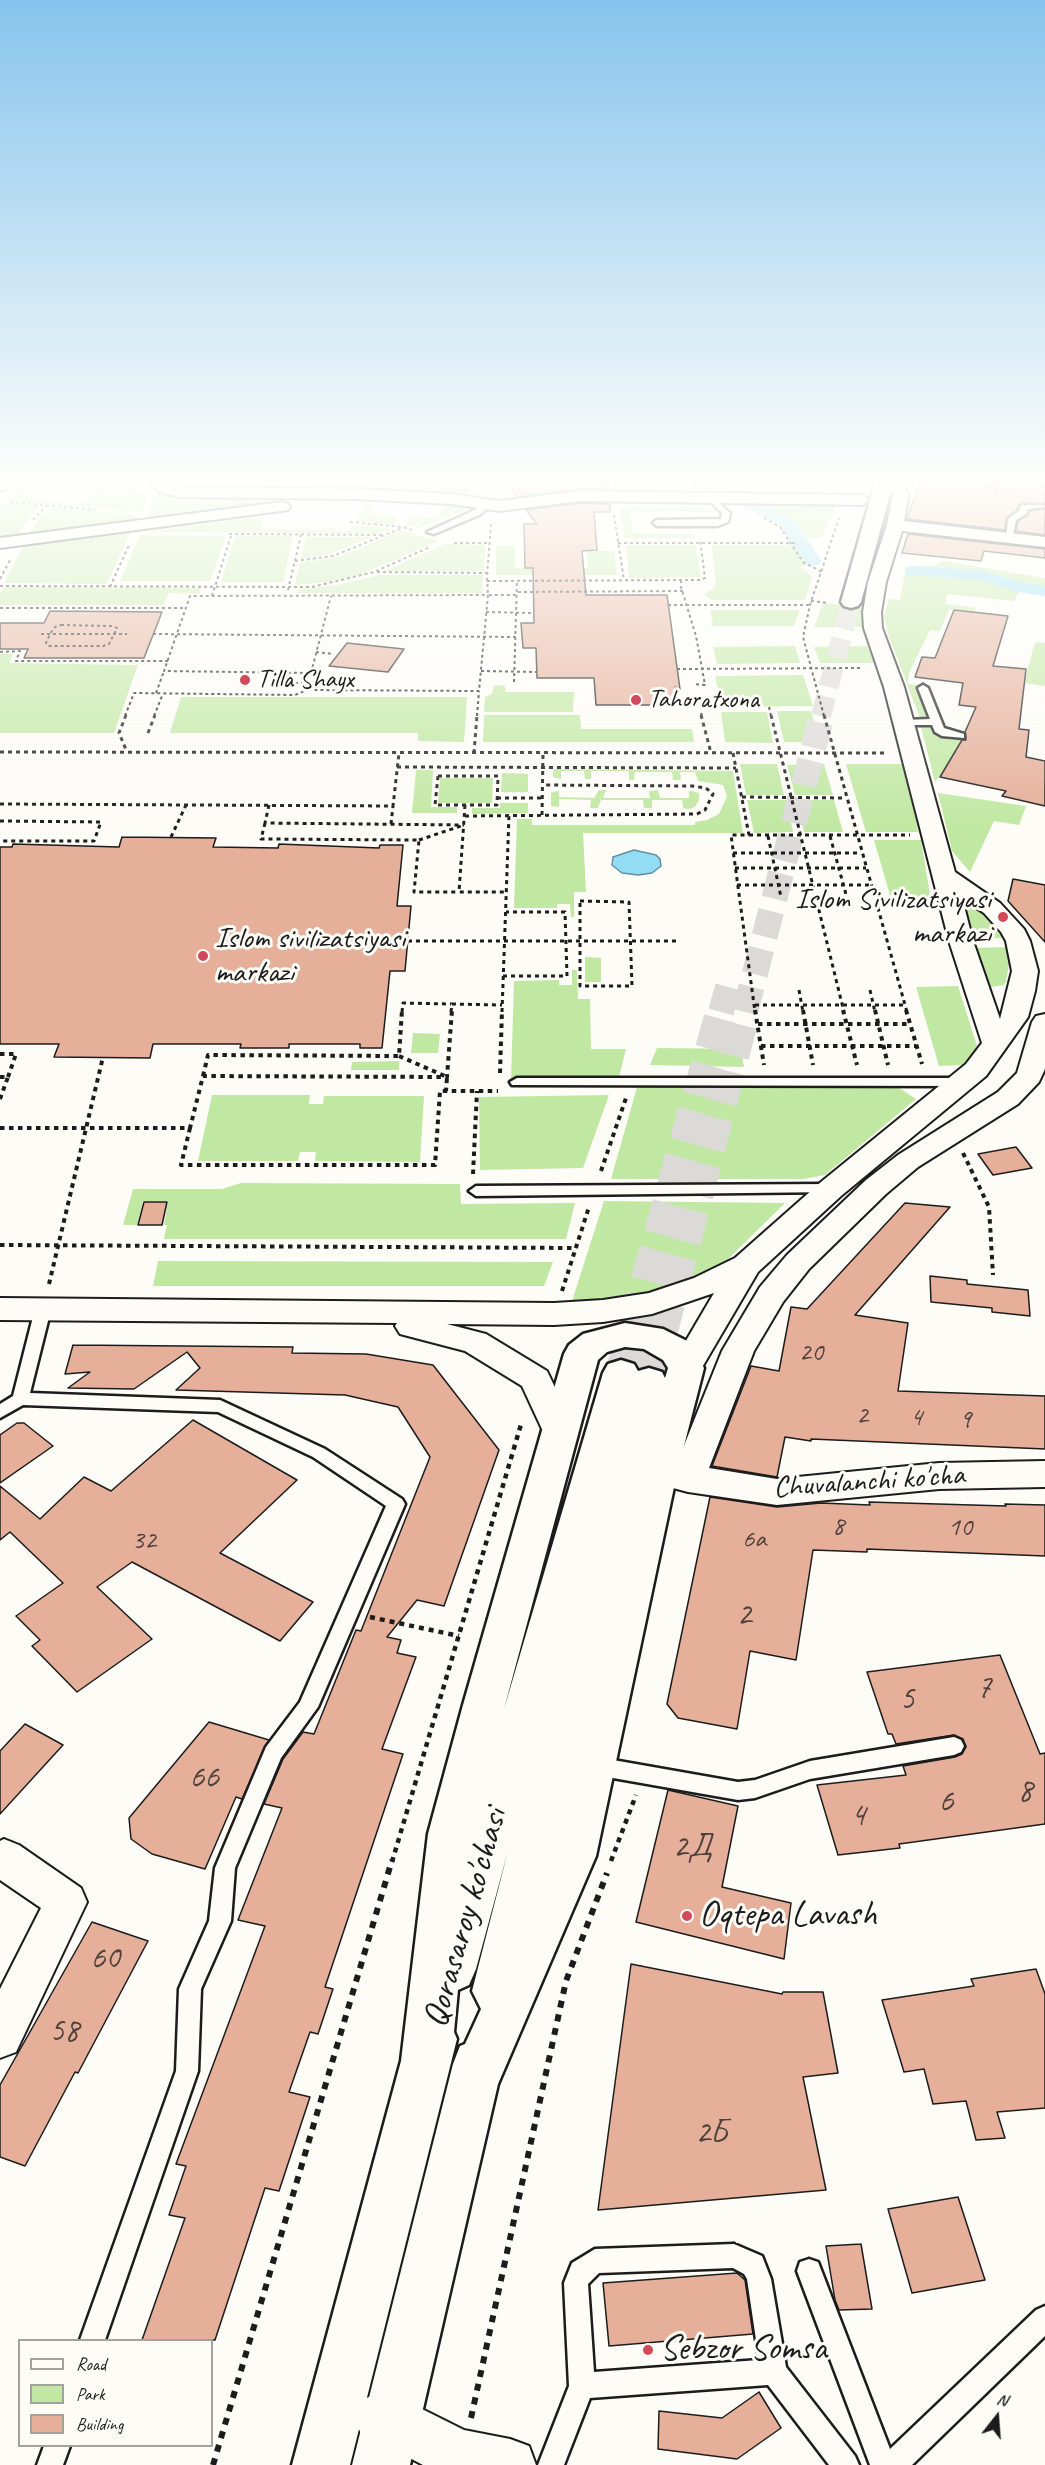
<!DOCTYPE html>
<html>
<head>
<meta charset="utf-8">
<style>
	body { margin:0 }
	#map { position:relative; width:1045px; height:2465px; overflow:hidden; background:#fdfcf7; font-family:Caveat,sans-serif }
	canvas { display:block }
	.legend { position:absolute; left:18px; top:2339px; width:195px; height:108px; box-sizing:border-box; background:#fdfcf7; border:2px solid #a3a29f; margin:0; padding:8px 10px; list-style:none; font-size:18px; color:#1c1c1c }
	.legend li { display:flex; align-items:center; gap:12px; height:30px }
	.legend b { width:30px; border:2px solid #a3a29f }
	.north { position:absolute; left:967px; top:2387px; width:60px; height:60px; -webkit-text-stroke:4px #fdfcf7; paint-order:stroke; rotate:17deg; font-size:16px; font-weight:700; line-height:24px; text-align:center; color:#1c1c1c }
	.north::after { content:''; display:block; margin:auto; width:21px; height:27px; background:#1c1c1c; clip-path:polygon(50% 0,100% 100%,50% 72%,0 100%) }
</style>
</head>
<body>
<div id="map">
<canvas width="1045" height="2465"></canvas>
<ul class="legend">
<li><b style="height:8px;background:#fdfcf7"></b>Road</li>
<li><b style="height:16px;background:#c1e8a3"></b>Park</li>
<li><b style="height:16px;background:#e5af9a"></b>Building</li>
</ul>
<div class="north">N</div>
</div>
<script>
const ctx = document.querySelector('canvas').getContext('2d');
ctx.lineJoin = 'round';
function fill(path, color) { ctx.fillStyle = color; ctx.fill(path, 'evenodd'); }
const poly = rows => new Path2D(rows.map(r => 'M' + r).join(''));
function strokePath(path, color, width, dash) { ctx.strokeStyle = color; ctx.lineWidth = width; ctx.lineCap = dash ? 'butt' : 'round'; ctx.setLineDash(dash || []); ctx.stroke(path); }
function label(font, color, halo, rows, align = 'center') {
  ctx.font = font + ' Caveat,sans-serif'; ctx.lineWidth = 6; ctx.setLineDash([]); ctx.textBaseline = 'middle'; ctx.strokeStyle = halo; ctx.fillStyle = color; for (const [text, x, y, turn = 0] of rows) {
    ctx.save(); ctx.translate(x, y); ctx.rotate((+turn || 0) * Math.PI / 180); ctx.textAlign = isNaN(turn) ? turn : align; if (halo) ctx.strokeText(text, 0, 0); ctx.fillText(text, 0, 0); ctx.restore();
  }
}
fill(poly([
	[177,483,342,483,342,487,177,485]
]), '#f6e5db');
fill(poly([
	[29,483,55,483,33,499,80,504,106,483,136,483,130,492,149,494,141,512,4,501],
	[346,483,469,485,469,495,345,491],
	[157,493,276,495,276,504,145,520],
	[445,501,467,510,418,528,407,525,410,517,438,518],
	[365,502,374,502,369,516,396,517,393,525,357,521],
	[0,503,40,507,30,515,19,535,0,538],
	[771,504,836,507,821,538,806,538,795,521,759,505],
	[620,507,712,508,716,512,630,511,633,533,694,534,695,538,624,538],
	[52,508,136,515,135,521,30,533,40,516],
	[255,517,263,518,261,529,350,531,352,525,395,529,379,534,146,532],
	[401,530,439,541,359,575,328,582,295,585,300,563,342,556],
	[130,533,107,584,4,583,23,547],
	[140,535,226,536,210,581,120,581],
	[235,536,293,536,283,582,221,582],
	[306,537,372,537,330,554,301,559],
	[445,544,485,545,484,571,385,571],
	[626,545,695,545,701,577,629,578],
	[712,545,812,545,819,561,801,567,812,577,805,600,711,600,704,594,712,590,716,584],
	[496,546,515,546,515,568,588,568,587,551,614,551,617,575,496,575],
	[943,561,1045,578,1045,590,1022,587,1014,601,947,594,945,604,976,608,974,612,949,609,940,631,930,630,909,673,908,684,917,685,928,718,920,718,889,637,884,616,889,599,900,600,906,567,934,566],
	[379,575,483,575,482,593,297,593,298,590,338,585],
	[4,587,201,588,199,594,169,593,163,605,0,605,0,594],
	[823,603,861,607,862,627,814,627],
	[710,610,800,610,794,626,713,626],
	[1035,642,1045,643,1045,686,1024,683],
	[795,646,800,663,717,664,713,647],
	[867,646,874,663,820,663,814,647],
	[0,654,13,654,9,663,138,665,114,733,0,733],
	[803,675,813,706,722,707,715,676],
	[494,685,505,686,505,692,574,692,573,712,484,712,485,697,492,694],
	[181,697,467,697,464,742,418,741,418,733,170,733],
	[777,711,811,711,820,742,784,742],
	[721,712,767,712,773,743,725,742],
	[484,715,580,715,581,729,692,729,694,742,483,742],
	[930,726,940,736,963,740,960,748,935,782,921,727],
	[740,764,777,764,784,795,746,795],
	[824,764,833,795,795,795,787,765],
	[846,764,905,764,918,832,866,832],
	[553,769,733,771,743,833,583,833,586,892,574,892,574,917,571,917,570,904,557,904,557,908,514,908,517,819,532,819,532,825,695,825,695,822,707,820,719,814,727,796,723,785,698,781,695,772,680,772,681,780,673,780,672,772,635,772,634,780,629,780,629,771,591,771,591,779,585,779,584,771,561,771,561,779,553,777],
	[416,770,433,770,431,807,457,807,457,813,412,813],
	[502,773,528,774,528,792,501,792],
	[440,778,493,778,492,803,438,803],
	[599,790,606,790,603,798,650,798,649,791,658,790,660,798,689,798,689,791,692,791,699,793,699,800,695,807,689,809,683,808,682,800,652,800,652,808,644,808,643,800,601,800,598,808,590,808,591,800,559,799,559,807,551,806,551,793,554,792,559,791,559,797,594,798],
	[938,793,1026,806,1019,825,994,821,970,872,952,851],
	[747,800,786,800,793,832,754,833],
	[796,800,834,800,843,832,804,832],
	[500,803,528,803,528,813,472,814,472,808,500,808],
	[874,840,921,840,931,901,892,902],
	[961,899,986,916,1003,938,974,938],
	[1007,947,1009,965,1006,981,1004,985,991,987,977,948],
	[585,957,601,958,601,982,585,982],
	[572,970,577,970,578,999,590,999,591,1049,626,1049,619,1077,511,1080,514,981,559,980,559,985,572,985],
	[958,986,977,1046,977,1052,962,1065,939,1066,916,987],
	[413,1033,440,1034,438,1053,411,1053],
	[657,1048,741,1049,744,1067,650,1065],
	[399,1061,399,1070,351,1070,352,1062],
	[637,1087,898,1087,916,1099,825,1175,803,1179,611,1179],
	[212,1095,310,1095,309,1104,323,1104,324,1096,424,1096,420,1162,315,1161,316,1152,300,1152,298,1161,198,1161],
	[609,1095,583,1168,480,1170,479,1097],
	[241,1183,460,1184,461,1204,575,1203,566,1239,164,1239,167,1225,164,1225,168,1201,143,1201,137,1225,123,1225,133,1189,222,1189],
	[604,1201,785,1203,723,1264,668,1291,605,1300,572,1301],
	[158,1261,553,1262,544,1286,153,1286]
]), '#c1e8a3');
const water = poly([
	[634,850,656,855,660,859,661,866,652,873,638,875,622,873,612,865,613,857,634,850]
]);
fill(water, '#93ddf4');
strokePath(water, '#63909e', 1.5);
fill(poly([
	[691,483,715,483,719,487,711,492,693,486,691,483],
	[751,499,791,517,822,561,819,565,807,565,779,525,745,507,743,504,751,499],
	[913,566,981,570,1021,582,1045,586,1045,596,1018,592,979,580,907,575,904,571,907,567,913,566]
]), '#93ddf4');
const building = poly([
	[507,483,608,483,608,489,580,489,517,497,507,483],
	[920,483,1045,483,1045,504,1020,503,1017,510,1006,519,1005,530,907,519,920,483],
	[580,503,610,504,610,512,594,512,597,550,582,551,586,595,667,595,680,689,675,687,677,705,596,705,594,678,537,678,536,648,523,648,521,623,534,623,533,568,525,568,524,524,537,524,526,510,580,503],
	[1045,509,1045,535,1016,531,1018,521,1027,516,1030,511,1045,509],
	[908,534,1045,549,1045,558,984,551,981,561,902,553,908,534],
	[954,610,1008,616,993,666,1026,669,1019,729,1029,730,1026,757,1045,761,1045,806,1002,796,1006,791,940,777,962,740,966,740,965,732,976,707,959,705,963,683,915,677,922,657,935,658,954,610],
	[50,611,162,612,144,658,24,658,28,649,0,649,0,623,44,623,50,611],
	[347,643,404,649,388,672,329,666,347,643],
	[122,837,216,838,213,847,278,848,279,844,379,848,380,845,403,845,397,906,411,906,405,971,390,971,382,1048,360,1048,360,1044,289,1044,289,1048,240,1048,241,1044,153,1044,150,1058,54,1057,59,1044,0,1044,0,847,12,847,13,844,119,847,122,837],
	[1013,879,1045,885,1045,942,1008,901,1013,879],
	[1016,1147,1032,1168,993,1175,978,1154,1016,1147],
	[144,1202,167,1202,162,1225,138,1225,144,1202],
	[905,1203,950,1207,855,1315,908,1323,898,1391,1045,1396,1045,1449,811,1439,811,1441,785,1437,777,1477,712,1466,751,1366,779,1371,791,1307,807,1309,905,1203],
	[930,1276,967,1280,967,1284,1028,1290,1030,1316,992,1312,992,1308,931,1302,930,1276],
	[73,1345,293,1347,292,1353,366,1354,433,1365,499,1450,444,1606,417,1600,387,1637,401,1640,397,1653,416,1657,382,1749,403,1754,325,1987,333,1989,318,2034,310,2032,289,2092,310,2097,279,2191,265,2188,215,2340,142,2340,185,2218,169,2215,186,2166,176,2164,265,1926,238,1920,282,1808,264,1804,283,1759,303,1732,314,1734,356,1630,361,1631,430,1457,398,1407,345,1395,176,1390,200,1368,187,1352,134,1389,68,1388,90,1372,65,1374,73,1345],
	[193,1420,297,1480,220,1553,313,1602,280,1641,132,1562,97,1587,152,1639,77,1692,32,1646,40,1640,16,1616,63,1583,10,1532,0,1540,0,1486,40,1519,84,1477,111,1491,193,1420],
	[17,1423,24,1423,53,1446,0,1483,0,1435,17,1423],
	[710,1497,777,1507,821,1503,870,1505,869,1502,1006,1506,1005,1504,1045,1505,1045,1556,867,1549,867,1552,813,1550,796,1660,750,1651,737,1729,678,1718,667,1704,710,1497],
	[1000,1655,1040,1754,1045,1753,1045,1824,899,1844,900,1848,838,1855,817,1785,906,1775,903,1766,955,1757,962,1754,966,1747,963,1739,954,1735,896,1744,892,1734,888,1734,867,1672,1000,1655],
	[209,1722,269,1740,242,1799,236,1797,205,1869,152,1854,131,1839,129,1818,209,1722],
	[25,1724,63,1745,0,1814,0,1751,25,1724],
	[668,1790,738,1806,722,1887,791,1903,784,1959,636,1922,668,1790],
	[92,1922,148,1941,78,2073,75,2072,25,2166,0,2157,0,2085,92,1922],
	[631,1964,782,1994,783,1992,823,1992,838,2073,803,2077,826,2190,598,2210,631,1964],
	[1036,1969,1045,1994,1045,2108,997,2112,1005,2138,976,2140,966,2101,933,2104,924,2069,904,2072,882,2000,974,1986,971,1979,1036,1969],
	[958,2197,985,2280,912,2293,888,2209,958,2197],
	[861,2244,872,2309,839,2310,835,2300,826,2246,861,2244],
	[737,2273,745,2280,753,2334,609,2346,603,2283,737,2273],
	[759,2392,781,2428,737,2459,658,2449,659,2411,722,2418,759,2392]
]);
fill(building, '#e5af9a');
strokePath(building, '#1c1c1c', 1.5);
strokePath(poly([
	[821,716,851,602]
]), '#dbdad6', 20, [20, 10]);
strokePath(poly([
	[721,1012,729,984],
	[745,1012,822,715]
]), '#dbdad6', 26, [26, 13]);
strokePath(poly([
	[621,1373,722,1010],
	[649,1381,745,1010]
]), '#dbdad6', 32, [32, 16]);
const lane = poly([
	[710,495,730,513,728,522,717,526,657,526,653,523,657,520,721,519,722,513,706,497,710,495],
	[485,503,492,505,479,515,434,534,427,532,473,511,485,503],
	[1021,505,1041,505,1045,507,1028,509,1026,514,1016,520,1012,540,1006,540,1008,519,1019,511,1021,505],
	[923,685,928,688,944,728,964,734,964,738,942,736,935,732,932,725,899,725,898,723,903,720,930,719,918,688,923,685],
	[517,1078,961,1078,968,1082,961,1086,512,1085,510,1082,517,1078],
	[831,1184,836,1186,838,1189,836,1192,476,1196,469,1191,476,1186,831,1184],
	[43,1304,49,1305,51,1309,30,1393,220,1400,325,1449,402,1499,405,1504,318,1707,281,1758,235,1868,231,1921,201,1989,198,2071,105,2340,80,2340,176,2071,179,1989,209,1921,215,1868,266,1747,300,1702,386,1506,313,1457,218,1412,23,1405,0,1418,0,1404,13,1396,35,1309,37,1305,43,1304],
	[954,1737,961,1740,964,1746,961,1752,954,1755,810,1779,755,1798,738,1800,596,1775,589,1772,586,1766,589,1760,596,1757,738,1782,755,1780,810,1761,954,1737],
	[734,2244,762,2256,771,2279,786,2367,855,2456,859,2465,829,2465,768,2385,590,2398,564,2465,538,2465,569,2386,564,2283,572,2263,595,2249,734,2244],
	[733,2268,744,2274,747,2279,759,2360,594,2372,588,2284,599,2273,733,2268],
	[809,2259,818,2262,890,2449,1036,2310,1045,2306,1045,2336,912,2465,870,2465,797,2271,800,2262,809,2259],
	[44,2446,70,2446,63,2465,37,2465,44,2446]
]);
const street = poly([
	[0,483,12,483,6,489,0,491,0,483],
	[152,483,169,483,181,487,356,489,451,494,499,501,580,491,862,495,870,500,862,505,580,501,499,511,451,504,356,499,181,497,159,492,152,483],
	[884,483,901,483,909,494,904,521,1045,537,1045,547,902,531,886,582,881,612,882,628,904,687,955,872,1000,903,1024,929,1030,941,1038,971,1035,991,1028,1017,986,1076,841,1196,758,1272,697,1376,686,1380,675,1376,670,1368,714,1293,652,1314,603,1322,554,1325,447,1324,486,1334,547,1371,577,1433,572,1442,560,1445,548,1442,522,1386,465,1351,400,1334,395,1326,397,1323,0,1320,0,1298,554,1303,603,1300,649,1293,694,1278,735,1258,821,1182,966,1064,982,1043,949,941,884,687,864,628,863,612,868,582,887,525,893,494,884,483],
	[962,898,984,913,1001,932,1006,941,1012,971,1000,1019,973,941,962,898],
	[282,502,288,504,290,507,288,510,0,548,0,538,282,502],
	[1045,1014,1045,1069,1039,1082,1018,1104,918,1167,886,1194,809,1269,783,1302,754,1351,709,1468,777,1479,939,1463,1045,1461,1045,1487,939,1489,777,1505,688,1492,658,1484,653,1475,658,1466,670,1462,677,1463,722,1351,760,1287,787,1255,866,1180,898,1155,998,1092,1017,1073,1032,1022,1036,1016,1045,1014],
	[4,1839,19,1845,81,1888,87,1902,16,2052,0,2058,0,1989,41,1908,0,1880,0,1841,4,1839],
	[380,2392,410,2403,464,2430,510,2439,529,2446,536,2465,423,2465,385,2445,362,2436,354,2418,362,2400,380,2392]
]);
const secondary = poly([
	[875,483,893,483,861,602,858,606,851,608,844,606,841,602,875,483],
	[625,1323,663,1329,689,1342,704,1368,677,1473,596,1856,498,2084,410,2465,352,2465,453,2064,460,2046,465,2044,481,2009,472,1991,508,1851,476,1969,469,1985,458,1990,454,2032,457,2039,350,2465,292,2465,401,2061,428,1834,463,1705,564,1354,569,1345,583,1334,625,1323],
	[625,1347,644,1349,663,1360,668,1368,665,1378,662,1372,649,1368,638,1371,634,1364,621,1360,608,1364,603,1373,504,1709,598,1360,607,1352,625,1347]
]);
strokePath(lane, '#1c1c1c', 5);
strokePath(street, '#1c1c1c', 4);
strokePath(secondary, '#1c1c1c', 5);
strokePath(poly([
	[984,483,988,487,1018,492],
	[10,502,95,510],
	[614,515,624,580],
	[764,518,780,527,803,562,822,572],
	[33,520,46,506],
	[350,522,403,527,415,531],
	[491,524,487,576,488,595,518,595],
	[229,534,383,535],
	[454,543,490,543],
	[618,543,796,543],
	[295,561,333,556,402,528],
	[377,572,487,573],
	[0,579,10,560],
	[681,580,681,587,696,636,705,685,694,684],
	[487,581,700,580,705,578,700,539],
	[0,586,312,587,374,572,430,547],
	[110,587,129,545],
	[288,590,301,535],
	[518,592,683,591],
	[488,595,479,691,307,690,311,673,164,671,190,596,488,595],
	[212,596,232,533],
	[811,601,828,603],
	[668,605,810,605],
	[0,608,187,608],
	[486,612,534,613],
	[61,625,112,626,117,628,109,644,103,646,49,646,46,643,50,634,55,627,61,625],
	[41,634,127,634],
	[153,634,516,637],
	[0,652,20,651,16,661,168,661],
	[316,652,334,654],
	[677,669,862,668],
	[481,671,537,672],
	[311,673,331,596],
	[514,682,517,580],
	[295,683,308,683],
	[156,693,164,671],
	[769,707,771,716],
	[701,713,702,716],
	[125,716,134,693,295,695,307,690],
	[154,716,162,696],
	[477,716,479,691],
	[824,716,803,637,810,605,839,518]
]), '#1c1c1c', 2, [3, 3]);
strokePath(poly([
	[126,715,119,733,127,752],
	[701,715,711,753],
	[771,715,844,1012],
	[824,715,907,1012],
	[148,733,155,715],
	[0,752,887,753],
	[474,753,477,715],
	[733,753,749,835,731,835,755,1012],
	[397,767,736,768],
	[438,776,498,776,497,805,435,805,438,776],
	[742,797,845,798],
	[497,798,543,798],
	[0,804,393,806,399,753],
	[269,805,265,823,464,825],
	[465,805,459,892,506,892],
	[542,815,543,753],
	[465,816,697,814,705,810,713,794,706,788,692,786,543,785],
	[0,821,101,822,94,841,0,841],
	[265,823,261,839,419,840,414,892,459,892],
	[391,824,393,806],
	[749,835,910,835],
	[768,836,781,897],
	[830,836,847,898],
	[171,837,186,805],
	[419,840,461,826],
	[733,853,861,853],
	[735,868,866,868],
	[737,885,871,885],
	[580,901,629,902,632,986,580,986,580,901],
	[408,941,677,941],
	[503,976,567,976,565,912,506,912],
	[799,990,803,1012],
	[870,990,875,1012],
	[755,1005,906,1005],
	[402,1012,403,1003,451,1004],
	[451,1012,452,1004,502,1005],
	[502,1012,509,815]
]), '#1c1c1c', 3, [4, 4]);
strokePath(poly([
	[755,1010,764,1065],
	[803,1010,813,1065],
	[843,1010,857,1065],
	[875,1010,888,1065],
	[906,1010,922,1064],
	[758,1024,911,1024],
	[761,1046,916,1046],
	[0,1054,16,1054,8,1077],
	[399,1056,447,1077,446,1091],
	[500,1073,502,1010],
	[203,1076,208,1055,399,1056,402,1010],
	[0,1077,8,1077,0,1099],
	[0,1128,190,1128,203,1076,447,1077,452,1010],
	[190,1128,181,1165,435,1165,440,1091,498,1091],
	[963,1153,989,1207,993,1275],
	[601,1171,626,1098],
	[473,1174,477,1091],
	[0,1245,575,1248],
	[49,1284,103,1057],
	[562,1291,589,1207]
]), '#1c1c1c', 4, [4.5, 4.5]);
strokePath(poly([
	[370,1617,459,1636],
	[611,1861,636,1795],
	[392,1862,522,1421]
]), '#1c1c1c', 4.5, [5, 5]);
strokePath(poly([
	[471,2418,566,1981,607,1873],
	[213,2465,392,1860]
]), '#1c1c1c', 6, [7, 7]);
fill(lane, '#fdfcf7');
fill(street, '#fdfcf7');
fill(secondary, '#fdfcf7');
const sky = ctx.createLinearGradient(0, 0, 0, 828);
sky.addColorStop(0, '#86c4ed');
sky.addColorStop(0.58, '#fefefb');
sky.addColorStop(1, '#fefefb00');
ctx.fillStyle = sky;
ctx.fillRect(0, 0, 1045, 828);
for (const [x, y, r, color] of [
	[245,680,6,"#d1495b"],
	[636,700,6,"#d1495b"],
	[1003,917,6,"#d1495b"],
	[203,956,6,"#d1495b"],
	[687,1916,6,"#d1495b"],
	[648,2350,6,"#d1495b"]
]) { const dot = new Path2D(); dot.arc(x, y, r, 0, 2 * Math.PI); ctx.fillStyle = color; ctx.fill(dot); strokePath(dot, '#fdfcf7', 2); }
label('26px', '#1c1c1c', '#fdfcf7', [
	["Tilla Shayx",257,680],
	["Tahoratxona",648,700]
], 'left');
label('27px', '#4e413c', null, [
	["20",811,1353],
	["2",862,1416],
	["4",916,1418],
	["9",965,1420],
	["8",838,1527],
	["10",960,1528],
	["6a",754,1540],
	["32",144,1541]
]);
label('30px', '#1c1c1c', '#fdfcf7', [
	["Islom Sivilizatsiyasi",991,900],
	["markazi",991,934],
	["Islom sivilizatsiyasi",215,939,"left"],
	["markazi",215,973,"left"]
], 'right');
label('30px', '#1c1c1c', '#fdfcf7', [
	["Chuvalanchi ko'cha",869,1482,-4]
]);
label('33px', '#4e413c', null, [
	["2",744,1615],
	["7",984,1688],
	["5",907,1700],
	["66",204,1778],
	["8",1025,1792],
	["6",946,1802],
	["4",858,1816],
	["2Д",692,1847],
	["60",105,1959],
	["58",64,2032],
	["2Б",711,2133]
]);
label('36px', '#1c1c1c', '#fdfcf7', [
	["Oqtepa Lavash",699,1916],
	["Sebzor Somsa",660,2350]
], 'left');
label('36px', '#1c1c1c', '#fdfcf7', [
	["Qorasaroy ko'chasi",466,1918,-74]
]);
</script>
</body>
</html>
